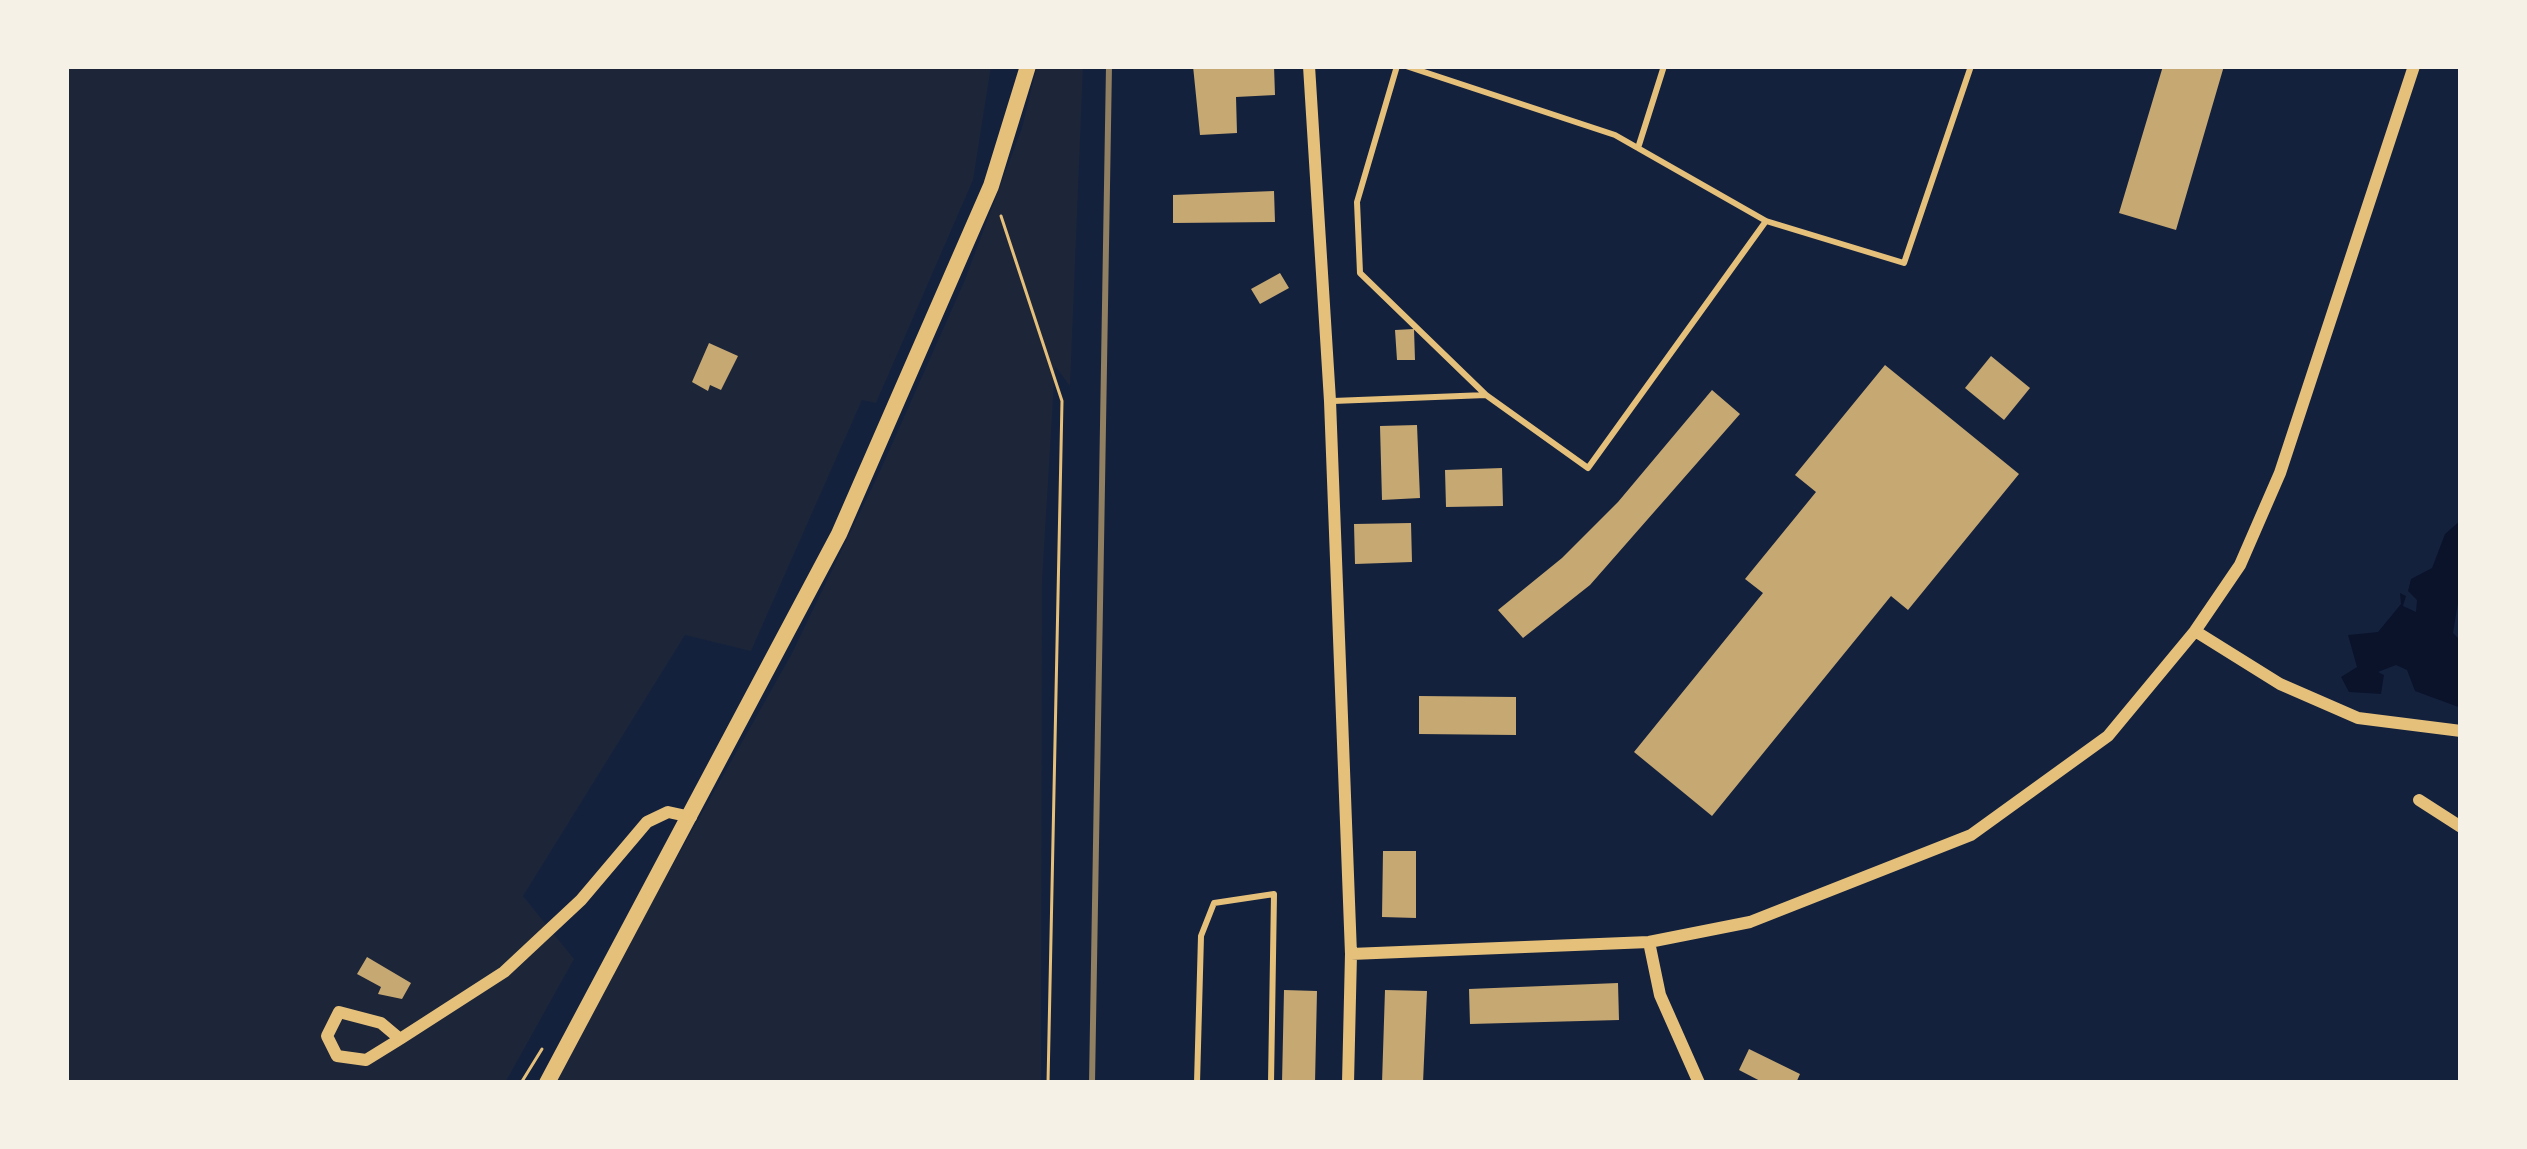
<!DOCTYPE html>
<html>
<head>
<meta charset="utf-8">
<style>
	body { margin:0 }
	#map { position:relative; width:2527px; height:1149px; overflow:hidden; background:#14213d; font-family:Barlow,sans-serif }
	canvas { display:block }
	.frame { position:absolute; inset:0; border:69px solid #f6f1e7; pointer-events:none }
</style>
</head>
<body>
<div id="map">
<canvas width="2527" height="1149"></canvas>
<div class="frame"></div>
</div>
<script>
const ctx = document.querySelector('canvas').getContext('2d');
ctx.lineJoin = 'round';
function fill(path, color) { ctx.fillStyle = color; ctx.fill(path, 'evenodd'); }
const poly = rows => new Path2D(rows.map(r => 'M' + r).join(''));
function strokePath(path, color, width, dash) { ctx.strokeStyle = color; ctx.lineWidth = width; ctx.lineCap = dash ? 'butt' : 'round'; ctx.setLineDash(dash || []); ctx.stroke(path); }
fill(poly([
	[66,66,991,66,973,180,876,403,862,400,751,651,685,635,523,896,574,959,505,1083,66,1083],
	[1037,66,1083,66,1070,386,1055,366,1042,581,1041,1083,550,1083,791,655,880,471,964,282,1022,128]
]), '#1d2539');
fill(poly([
	[2461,520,2461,585,2453,633,2461,641,2461,708,2415,691,2407,670,2396,665,2378,672,2384,675,2381,694,2349,692,2341,677,2357,667,2348,635,2378,632,2401,604,2400,593,2406,596,2403,606,2416,612,2417,600,2408,591,2411,579,2432,568,2445,534]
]), '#0b132b');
fill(poly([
	[1193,66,1274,66,1275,95,1236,97,1237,133,1200,135],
	[2163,66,2224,66,2176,230,2119,213],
	[1274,191,1275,222,1173,223,1173,195],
	[1280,273,1289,288,1260,304,1251,289],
	[1414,329,1415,360,1397,360,1395,330],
	[709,343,738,356,721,390,710,385,708,391,692,382],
	[1991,356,2030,388,2004,420,1965,388],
	[1885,365,2019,474,1908,610,1891,596,1712,816,1634,752,1763,593,1745,579,1816,492,1795,475],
	[1712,390,1740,414,1590,585,1523,638,1498,610,1562,558,1618,502],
	[1417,425,1420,498,1382,500,1380,426],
	[1502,468,1503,506,1446,507,1445,470],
	[1411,523,1412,562,1355,564,1354,524],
	[1419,696,1516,697,1516,735,1419,734],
	[1383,851,1416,851,1416,918,1382,917],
	[367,957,411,983,402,999,378,994,381,987,357,974],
	[1618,983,1619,1020,1470,1024,1469,989],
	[1284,990,1317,991,1315,1083,1282,1083],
	[1385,990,1427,991,1423,1083,1382,1083],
	[1749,1049,1800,1074,1796,1083,1764,1083,1739,1070]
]), '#c6a872');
strokePath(poly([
	[1001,216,1062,401,1048,1083],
	[521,1083,542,1049]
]), '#e5c07b', 3);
strokePath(poly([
	[1397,66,1357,202,1360,273,1486,395,1588,468,1766,221],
	[1406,66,1615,135,1766,221,1904,263,1971,66],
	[1638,148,1664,66],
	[1333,401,1486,395],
	[1197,1083,1201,936,1214,903,1274,894,1271,1083]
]), '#e5c07b', 6);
strokePath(poly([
	[1309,66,1330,401,1351,954,1348,1083],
	[2195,631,2280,684,2358,718,2461,731],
	[2419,800,2461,827],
	[1649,942,1660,995,1699,1083],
	[1351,954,1649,942,1750,922,1971,835,2108,736,2195,631,2240,565,2280,473,2414,66],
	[400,1039,381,1023,339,1012,327,1036,337,1056,366,1060,400,1039,504,972,581,900,647,822,668,812,691,817]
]), '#e5c07b', 12);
strokePath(poly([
	[547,1083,839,534,991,186,1028,66]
]), '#e5c07b', 16);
strokePath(poly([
	[1092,1083,1109,66]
]), '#918062', 6);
</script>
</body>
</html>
